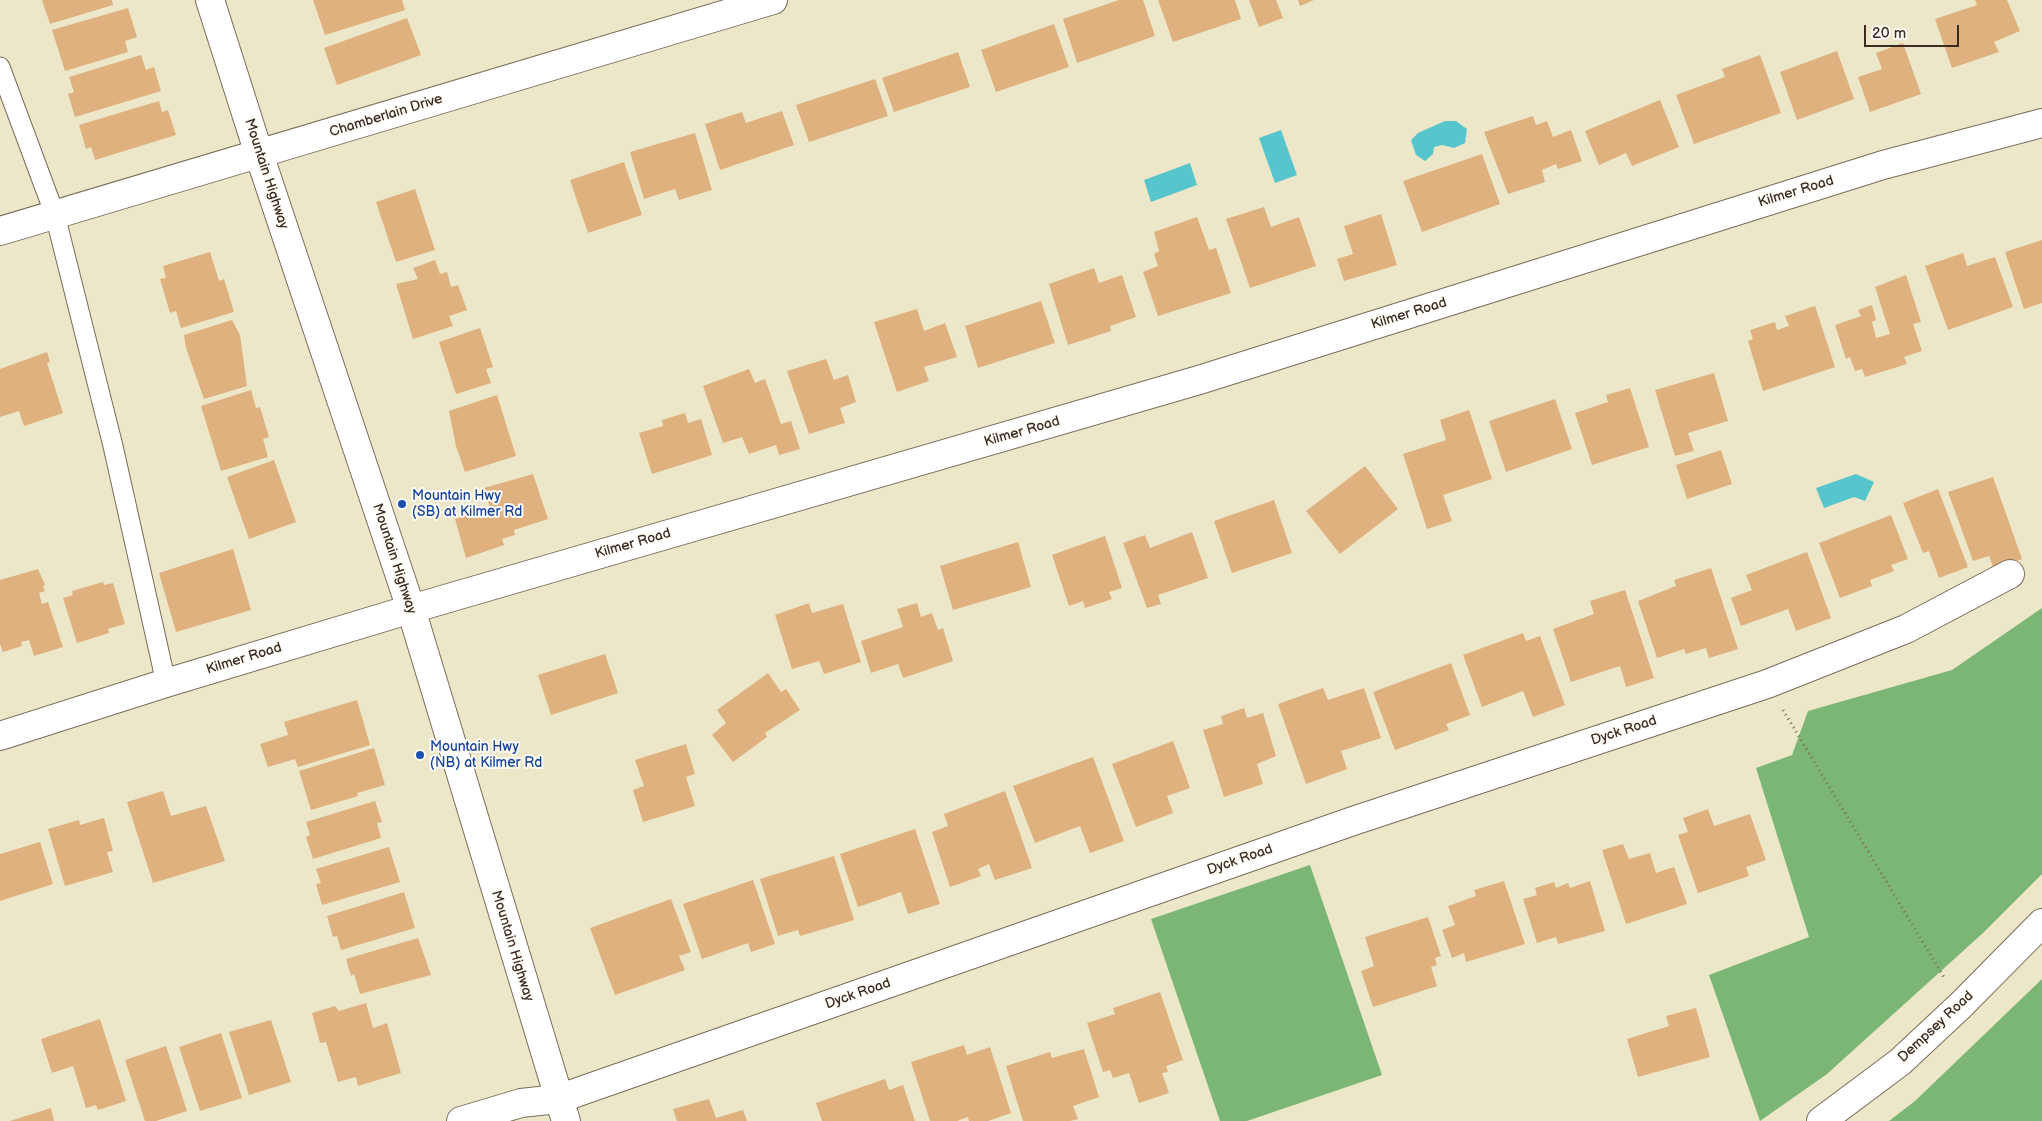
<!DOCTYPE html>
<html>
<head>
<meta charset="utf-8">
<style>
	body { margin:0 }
	#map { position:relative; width:2042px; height:1121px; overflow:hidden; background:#ede7c9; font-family:"Balsamiq Sans",sans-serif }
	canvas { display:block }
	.scale { position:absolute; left:1864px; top:25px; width:95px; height:22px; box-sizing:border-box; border:2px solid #3b2a1e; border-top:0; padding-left:6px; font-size:15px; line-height:18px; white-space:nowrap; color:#3b2a1e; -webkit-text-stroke:4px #fdfcf7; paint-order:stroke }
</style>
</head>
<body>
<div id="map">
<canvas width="2042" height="1121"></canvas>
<div class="scale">20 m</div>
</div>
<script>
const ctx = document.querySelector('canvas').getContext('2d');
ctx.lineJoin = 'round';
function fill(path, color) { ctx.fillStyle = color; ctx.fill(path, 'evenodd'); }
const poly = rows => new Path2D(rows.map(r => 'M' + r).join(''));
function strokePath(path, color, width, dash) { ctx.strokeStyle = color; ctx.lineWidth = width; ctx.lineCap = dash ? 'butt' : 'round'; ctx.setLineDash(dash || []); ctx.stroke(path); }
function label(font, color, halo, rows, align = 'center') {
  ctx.font = font + ' "Balsamiq Sans",sans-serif'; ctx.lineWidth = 4; ctx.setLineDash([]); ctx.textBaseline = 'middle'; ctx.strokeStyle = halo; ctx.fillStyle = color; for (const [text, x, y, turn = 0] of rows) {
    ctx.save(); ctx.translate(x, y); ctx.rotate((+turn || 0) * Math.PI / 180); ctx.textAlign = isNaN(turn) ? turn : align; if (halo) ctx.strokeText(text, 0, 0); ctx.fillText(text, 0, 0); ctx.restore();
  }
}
fill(poly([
	[2042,608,2042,874,1983,933,1827,1074,1760,1121,1709,975,1809,937,1756,768,1792,755,1808,711,1952,670],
	[1310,865,1382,1075,1247,1121,1220,1121,1151,919],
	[2042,979,2042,1121,1889,1121,1915,1101]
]), '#7cb674');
fill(poly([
	[1445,121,1456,121,1467,129,1465,143,1454,148,1442,145,1434,147,1433,154,1425,161,1416,155,1411,140,1418,133],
	[1281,130,1297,175,1275,183,1259,138],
	[1190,163,1197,185,1151,202,1144,180],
	[1856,474,1874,482,1865,501,1854,497,1824,508,1816,488]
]), '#57c5cc');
fill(poly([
	[42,0,112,0,113,5,50,24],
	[313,0,402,0,405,10,325,35],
	[1119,0,1143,0,1155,36,1077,63,1063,19],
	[1158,0,1235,0,1241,19,1173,42],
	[1249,0,1276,0,1283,18,1259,27],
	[1298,0,1314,0,1300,6],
	[1975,0,2007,0,2020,31,1994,42,1999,52,1952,68,1935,19,1977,5],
	[128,8,137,37,125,41,128,52,65,71,52,30],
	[407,18,421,55,337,85,324,48],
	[1054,24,1069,67,996,92,981,50],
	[1903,43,1921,94,1870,112,1858,77,1882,69,1876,53],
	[1837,51,1854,99,1797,120,1780,72],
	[958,52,970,87,894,112,882,78],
	[141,55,146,70,154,67,161,91,75,117,68,94,74,92,69,77],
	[1760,55,1781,113,1694,144,1676,95,1725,77,1722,69],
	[875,79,888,116,809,142,796,105],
	[1660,100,1679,147,1632,166,1626,153,1599,165,1585,131],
	[159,101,162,112,168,110,176,135,95,160,91,147,86,149,79,125],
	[782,111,794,145,720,170,705,124,742,112,746,123],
	[1533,116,1536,125,1547,121,1553,137,1571,130,1582,161,1558,169,1556,164,1542,170,1545,182,1508,194,1484,132],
	[695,133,712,190,679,200,675,189,644,199,630,152],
	[1482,154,1500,204,1422,232,1403,181],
	[624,162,642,215,588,233,570,180],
	[415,189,435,250,396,262,376,202],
	[1264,207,1271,227,1299,217,1316,266,1250,288,1226,219],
	[1381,214,1397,265,1344,281,1337,259,1353,254,1344,226],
	[1197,217,1209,250,1216,248,1231,293,1158,316,1143,272,1158,266,1154,254,1159,251,1154,232],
	[2042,240,2042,303,2024,309,2005,252],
	[210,252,219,281,224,279,234,312,181,328,176,311,170,313,160,279,166,278,163,266],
	[1963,253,1967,266,1995,257,2013,307,1948,330,1925,266],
	[435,260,440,274,447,272,451,287,458,285,467,310,449,316,453,326,413,339,396,284,418,279,413,268],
	[1094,268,1099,283,1122,275,1136,317,1110,326,1111,331,1068,345,1049,284],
	[1906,275,1921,322,1913,324,1922,351,1904,357,1907,364,1865,377,1862,369,1855,371,1850,357,1846,359,1835,325,1861,316,1858,310,1872,305,1876,320,1872,322,1876,338,1890,334,1875,287],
	[1041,301,1055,343,978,368,965,326],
	[1815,306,1835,367,1763,391,1748,341,1753,339,1750,330,1775,322,1777,330,1789,326,1785,316],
	[917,309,924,331,945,323,957,357,924,367,929,381,897,392,874,322],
	[232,320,240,335,247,386,204,399,186,348,184,335],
	[480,328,493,367,486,369,491,383,456,394,439,342],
	[47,352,50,362,47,363,63,413,24,426,19,411,0,417,0,369],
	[826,359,834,380,848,375,856,402,840,408,845,423,809,434,787,371],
	[749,369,755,383,765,379,781,424,791,421,800,449,779,455,776,445,749,454,742,437,723,443,703,386],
	[1714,373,1728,421,1688,433,1694,451,1675,456,1655,390],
	[1630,388,1649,447,1592,465,1575,413,1608,402,1606,395],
	[251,390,256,408,260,407,269,437,263,439,268,457,221,471,201,406],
	[497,395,516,456,465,472,456,446,449,411],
	[1555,399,1572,449,1506,472,1489,421],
	[1469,410,1492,479,1443,495,1452,521,1427,529,1403,454,1446,440,1440,420],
	[685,413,688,423,701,419,712,455,652,474,639,433,663,426,662,420],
	[1721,450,1732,484,1687,499,1676,465],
	[274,460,296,522,249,539,227,477],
	[1365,466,1398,509,1340,554,1306,511],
	[533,474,548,519,514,530,515,535,502,539,504,545,466,558,455,519,490,508,484,488],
	[1993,477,2022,559,1994,569,1989,556,1973,561,1948,492],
	[1938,489,1968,567,1939,578,1929,551,1923,553,1903,503],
	[1274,500,1292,553,1232,573,1214,521],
	[1891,515,1908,559,1891,565,1894,571,1870,580,1872,586,1840,598,1819,543],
	[1192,532,1208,578,1158,595,1161,604,1147,608,1123,543,1145,535,1150,548],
	[1105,536,1122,588,1109,592,1112,599,1085,608,1083,601,1069,606,1052,555],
	[1018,542,1031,587,953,610,940,566],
	[233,549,251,610,176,632,159,573],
	[1807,552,1831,618,1796,631,1788,609,1741,626,1731,598,1752,590,1746,575],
	[1711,568,1738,649,1709,658,1706,648,1686,654,1684,649,1657,658,1638,601,1676,586,1674,580],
	[38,569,45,585,43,586,45,591,39,593,42,604,48,602,63,647,34,656,29,640,21,642,22,646,3,652,0,644,0,580],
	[103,582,104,585,113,583,125,624,108,629,109,633,77,643,63,598,73,595,72,591],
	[1625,590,1654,678,1626,687,1620,666,1571,682,1553,629,1594,614,1590,601],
	[809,603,812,613,843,604,861,662,824,674,819,661,792,669,775,615],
	[917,603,921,617,932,613,938,630,943,628,953,661,903,678,898,664,871,673,861,641,903,627,897,609],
	[1523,633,1526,641,1540,636,1565,705,1533,717,1523,691,1482,707,1463,655],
	[605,654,618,693,551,715,538,675],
	[1451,663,1470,715,1446,724,1449,730,1395,750,1373,692],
	[768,673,781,692,786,689,800,710,765,733,767,737,733,762,712,735,726,723,717,710],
	[1323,688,1328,700,1364,688,1381,738,1341,751,1347,769,1306,784,1278,704],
	[357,700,370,745,298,767,295,759,268,767,260,744,288,735,284,722],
	[1244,708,1247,718,1263,713,1276,756,1257,764,1263,784,1224,797,1203,730,1223,724,1221,716],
	[1173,741,1190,788,1167,796,1173,813,1136,827,1112,764],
	[686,744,695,774,686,777,695,806,643,822,633,790,644,786,635,760],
	[374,748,385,785,357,793,358,796,311,810,299,771],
	[1093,757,1124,841,1090,853,1080,826,1035,843,1013,786],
	[163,791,171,816,206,806,225,861,153,883,127,802],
	[1005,791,1032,868,995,880,989,864,978,869,981,876,950,887,932,832,948,826,944,814],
	[375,801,382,822,377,823,381,838,313,859,306,837,310,835,306,822],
	[1708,809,1714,826,1750,814,1766,860,1746,867,1749,876,1698,893,1678,835,1688,832,1683,818],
	[104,818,113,851,107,852,113,872,65,886,48,829,79,820,80,825],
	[915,829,940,904,908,914,901,892,858,907,840,854],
	[40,842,53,884,0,901,0,854],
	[1623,844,1629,859,1650,853,1656,873,1674,867,1687,904,1626,924,1602,850],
	[389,847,400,882,322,905,316,884,321,883,316,869],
	[834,856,854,920,800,936,798,930,778,936,760,879],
	[753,880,775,944,751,952,748,943,702,959,683,904],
	[1504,881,1525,944,1466,962,1464,953,1452,958,1442,930,1455,925,1448,906,1476,896,1474,890],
	[1590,881,1605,931,1558,944,1556,937,1537,943,1523,899,1537,895,1535,888,1554,882,1556,888,1568,883,1570,888],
	[404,892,415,928,341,950,337,936,333,937,327,916],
	[671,899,691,952,679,956,685,970,615,995,590,928],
	[1428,917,1441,956,1435,958,1437,965,1431,967,1437,986,1373,1007,1361,971,1374,966,1365,937],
	[418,938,431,975,360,994,354,974,351,976,346,959],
	[1160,992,1183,1060,1166,1066,1168,1072,1162,1073,1169,1093,1139,1103,1129,1073,1113,1078,1110,1070,1103,1072,1087,1023,1115,1014,1113,1008],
	[366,1003,373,1028,387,1023,401,1073,358,1086,356,1077,338,1082,326,1042,320,1043,312,1013,335,1006,339,1011],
	[1696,1008,1710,1057,1638,1077,1627,1039,1669,1026,1666,1016],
	[100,1019,126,1101,98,1110,96,1105,86,1108,73,1066,52,1073,41,1039],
	[271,1020,291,1082,249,1095,229,1032],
	[221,1033,242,1098,200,1111,179,1047],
	[964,1045,967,1055,990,1047,1011,1113,988,1121,969,1121,968,1117,957,1121,930,1121,911,1062],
	[166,1046,187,1111,156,1121,145,1121,125,1060],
	[1084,1049,1099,1097,1073,1106,1078,1119,1070,1121,1023,1121,1006,1066,1050,1052,1052,1058],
	[885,1079,889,1090,903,1085,915,1121,822,1121,816,1103],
	[709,1099,716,1118,743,1110,747,1121,677,1121,673,1109],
	[51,1108,54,1121,10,1121]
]), '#dfb17f');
const service = poly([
	[0,67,55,215,113,446,166,683]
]);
const minor = poly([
	[0,231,773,0],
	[0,736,166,683,411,609,1199,380,1883,165,2042,123],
	[461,1121,521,1103,558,1099,1353,821,1767,684,1906,629,2010,574]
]);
const tertiary = poly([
	[210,0,259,154,411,609,566,1121],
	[1821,1121,1900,1062,1961,1005,2042,923]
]);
strokePath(service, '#796c5a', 21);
strokePath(minor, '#796c5a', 30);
strokePath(tertiary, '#796c5a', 30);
strokePath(poly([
	[1783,710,1945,979]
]), '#796c5a', 3, [1, 4]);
strokePath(service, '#fff', 19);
strokePath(minor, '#fff', 28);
strokePath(tertiary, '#fff', 28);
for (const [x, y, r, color] of [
	[402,504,5,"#1a4fb4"],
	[420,755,5,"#1a4fb4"]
]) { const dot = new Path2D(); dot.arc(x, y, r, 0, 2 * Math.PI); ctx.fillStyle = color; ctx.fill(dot); strokePath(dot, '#fdfcf7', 2); }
label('14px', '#3b2a1e', '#fdfcf7', [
	["Chamberlain Drive",386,116,-17],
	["Mountain Highway",266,174,72],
	["Kilmer Road",1796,192,-17],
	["Kilmer Road",1409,314,-17],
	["Kilmer Road",1022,432,-16],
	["Kilmer Road",633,544,-16],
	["Mountain Highway",394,559,72],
	["Kilmer Road",244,659,-17],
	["Dyck Road",1624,731,-18],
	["Dyck Road",1240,860,-19],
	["Mountain Highway",512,946,73],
	["Dyck Road",858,994,-19],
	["Dempsey Road",1936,1027,-43]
]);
label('14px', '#164399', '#fdfcf7', [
	["Mountain Hwy",412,496],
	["(SB) at Kilmer Rd",412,512],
	["Mountain Hwy",430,747],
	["(NB) at Kilmer Rd",430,763]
], 'left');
</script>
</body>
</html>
